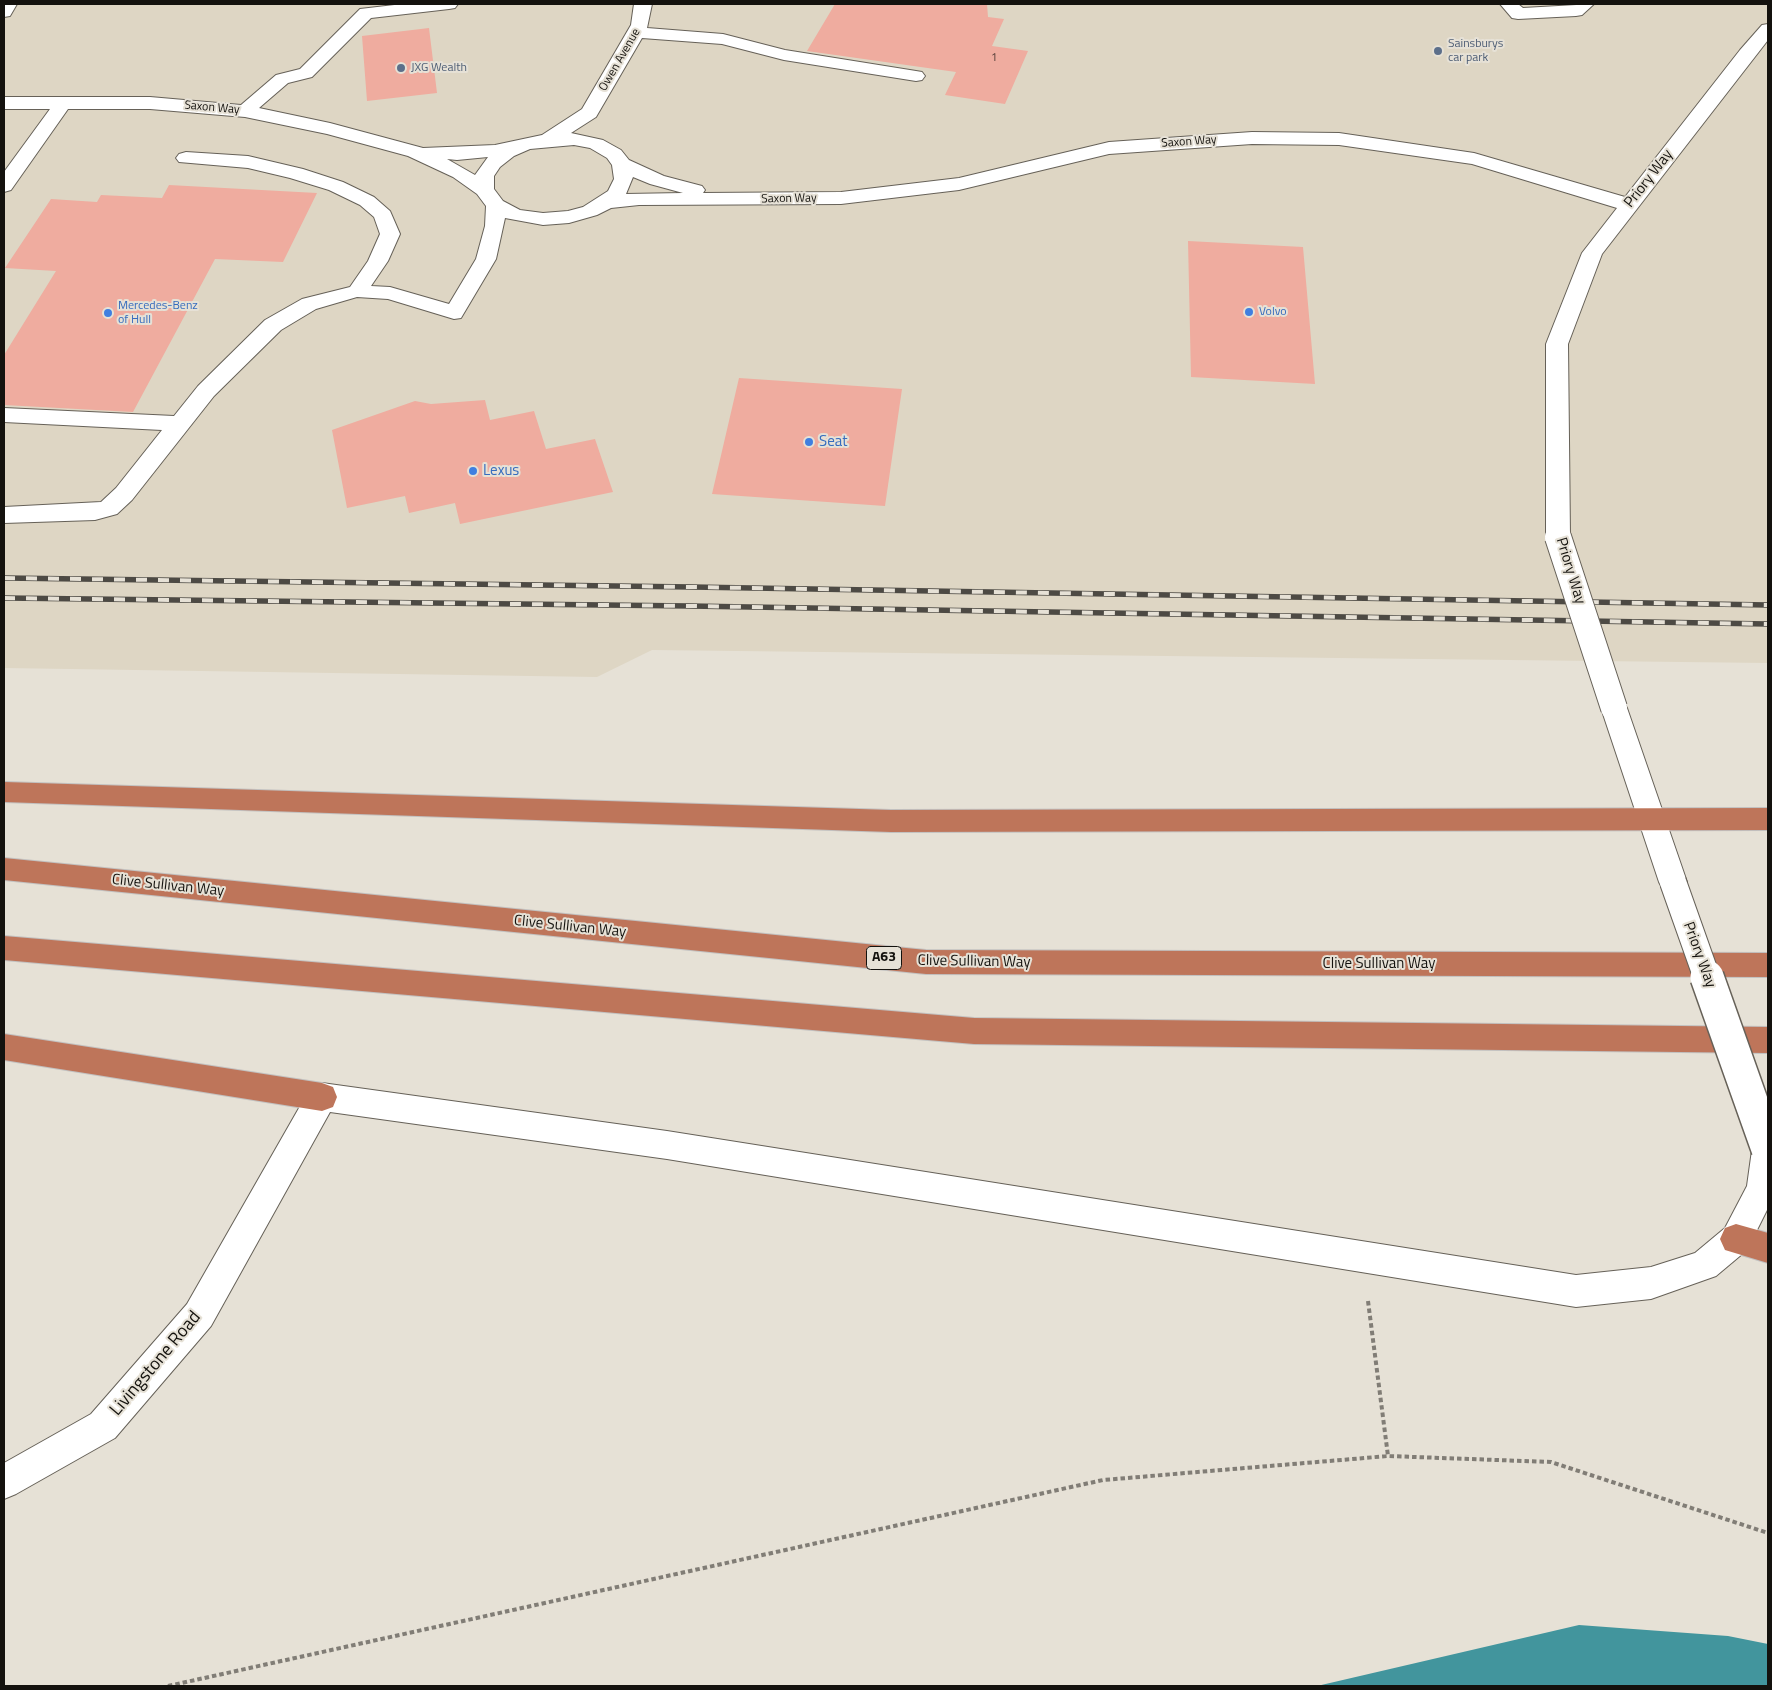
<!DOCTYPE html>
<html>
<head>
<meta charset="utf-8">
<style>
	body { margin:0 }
	#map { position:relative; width:1772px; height:1690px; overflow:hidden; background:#e6e1d6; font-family:"Titillium Web",sans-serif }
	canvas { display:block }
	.frame { position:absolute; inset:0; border:5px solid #14120e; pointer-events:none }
</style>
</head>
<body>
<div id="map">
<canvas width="1772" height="1690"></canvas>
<div class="frame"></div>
</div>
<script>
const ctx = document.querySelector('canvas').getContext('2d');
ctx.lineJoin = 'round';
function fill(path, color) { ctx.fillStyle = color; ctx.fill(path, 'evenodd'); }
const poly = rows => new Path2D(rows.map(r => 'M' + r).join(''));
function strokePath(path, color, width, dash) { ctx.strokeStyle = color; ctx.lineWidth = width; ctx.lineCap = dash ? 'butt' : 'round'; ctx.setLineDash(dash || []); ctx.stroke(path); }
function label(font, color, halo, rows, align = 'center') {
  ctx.font = font + ' "Titillium Web",sans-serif'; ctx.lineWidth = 4; ctx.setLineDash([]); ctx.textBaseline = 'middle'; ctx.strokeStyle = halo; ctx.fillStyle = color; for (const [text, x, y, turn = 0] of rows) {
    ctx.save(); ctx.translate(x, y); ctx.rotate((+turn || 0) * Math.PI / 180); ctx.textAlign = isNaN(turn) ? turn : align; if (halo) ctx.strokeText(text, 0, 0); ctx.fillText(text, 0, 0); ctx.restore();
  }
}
fill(poly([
	[4,4,1768,4,1768,663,652,650,597,677,4,668]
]), '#ded6c4');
fill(poly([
	[1579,1625,1728,1636,1768,1644,1768,1686,1317,1686]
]), '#42959d');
fill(poly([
	[835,4,987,4,988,17,1004,19,992,46,1028,51,1005,104,945,95,956,72,807,51],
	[429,28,437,93,367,101,362,36],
	[169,185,317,193,283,262,215,259,133,412,4,405,4,355,56,271,5,268,51,199,97,202,101,195,162,198],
	[1188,241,1303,247,1315,384,1191,377],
	[739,378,902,389,885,506,712,494],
	[485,400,490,420,534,411,546,449,595,439,613,492,460,524,455,503,409,513,405,496,347,508,332,430,415,401,431,404]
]), '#efac9f');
const minor = poly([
	[4,4,17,4,10,16,4,17,4,4],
	[403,4,458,4,455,8,449,9,371,18,312,77,288,83,259,108,330,123,423,148,495,145,542,135,582,109,631,25,634,4,652,4,647,28,723,34,785,50,916,71,922,72,925,76,922,80,916,81,784,60,722,44,642,38,596,117,571,133,603,140,621,150,629,160,664,176,702,186,705,190,703,193,841,192,959,178,1109,142,1252,132,1339,133,1474,153,1625,197,1740,50,1762,25,1768,24,1768,40,1602,254,1568,344,1570,537,1566,543,1558,545,1550,543,1546,537,1546,344,1582,253,1617,208,1472,164,1339,145,1252,144,1109,154,959,190,841,204,639,205,611,208,597,215,569,223,543,225,505,218,496,259,461,318,454,319,388,299,357,297,316,309,281,330,214,396,132,500,117,514,95,520,4,523,4,507,101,502,116,488,162,430,4,422,4,408,174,416,198,386,265,320,302,299,350,287,368,261,380,234,374,217,360,205,329,190,290,178,248,168,179,162,176,158,179,154,186,152,248,156,303,169,343,182,374,197,390,211,400,234,388,261,371,286,390,287,449,304,476,259,485,226,486,206,477,194,453,177,408,156,327,134,245,117,150,109,68,109,11,190,4,192,4,172,50,109,4,109,4,97,150,97,241,105,276,75,300,69,360,9,403,4],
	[574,145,590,148,607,158,612,165,614,179,608,191,583,207,568,211,543,213,520,210,503,201,494,189,494,176,500,167,514,156,530,149,574,145],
	[488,157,475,175,447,159,457,160,488,157],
	[633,177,650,184,683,193,626,194,633,177],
	[1500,4,1518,4,1523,8,1594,4,1582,15,1576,16,1518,19,1512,18,1500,4],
	[1614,698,1623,701,1627,708,1687,882,1683,890,1673,893,1663,890,1659,882,1601,708,1605,701,1614,698],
	[322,1083,667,1131,1576,1275,1651,1267,1695,1253,1725,1228,1747,1186,1752,1150,1757,1140,1768,1136,1768,1208,1747,1250,1716,1276,1651,1299,1576,1307,667,1159,330,1112,211,1326,115,1438,16,1494,4,1499,4,1463,91,1414,187,1304,311,1087,322,1083]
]);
const highway = poly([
	[4,782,891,810,1768,808,1768,830,891,832,4,802,4,782],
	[4,858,926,950,1768,953,1768,977,926,974,4,880,4,858],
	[4,936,974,1018,1768,1027,1768,1053,974,1044,4,960,4,936],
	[4,1034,322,1083,333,1087,337,1097,333,1107,322,1111,4,1060,4,1034],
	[1736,1224,1768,1233,1768,1263,1725,1250,1720,1239,1725,1228,1736,1224]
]);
strokePath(minor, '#666158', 2);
strokePath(highway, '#c2c1c0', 2);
strokePath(poly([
	[1368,1301,1388,1456],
	[168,1686,1103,1480,1388,1456,1551,1462,1768,1533]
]), '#817d76', 4, [4.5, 3]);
fill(minor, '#fff');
fill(highway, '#be755a');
const rail = poly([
	[4,578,692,587,1768,605],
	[4,598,690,606,1768,624]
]);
strokePath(rail, '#4d4a44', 5.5);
strokePath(rail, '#e6e1d6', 4, [11]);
const minorBridgeFar1 = poly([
	[1558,537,1614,708],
	[1673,882,1707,978]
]);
const minorBridge = poly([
	[1707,977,1768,1149]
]);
strokePath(minorBridgeFar1, '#666158', 28, []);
strokePath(minorBridge, '#666158', 36, []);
strokePath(minorBridgeFar1, '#fff', 26);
strokePath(minorBridge, '#fff', 33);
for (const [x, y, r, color] of [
	[1438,51,5,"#5c6f8a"],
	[401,68,5,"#5c6f8a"],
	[1249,312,5,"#3f7fe0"],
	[108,313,5,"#3f7fe0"],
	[809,442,5,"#3f7fe0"],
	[473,471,5,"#3f7fe0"]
]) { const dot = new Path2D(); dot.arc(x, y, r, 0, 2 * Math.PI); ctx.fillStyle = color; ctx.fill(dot); strokePath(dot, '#e6e1d6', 2); }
label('11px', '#4b3832', null, [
	["1",994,58]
]);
label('12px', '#4e5e75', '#e6e1d6', [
	["Sainsburys",1448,44],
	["car park",1448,58],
	["JXG Wealth",411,68]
], 'left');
label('12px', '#14120e', '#e6e1d6', [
	["Owen Avenue",620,60,-60],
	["Saxon Way",212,108,5],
	["Saxon Way",1189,142,-4],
	["Saxon Way",789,199,-1]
]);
label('12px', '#366cbe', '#e6e1d6', [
	["Mercedes-Benz",118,306],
	["of Hull",118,320],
	["Volvo",1259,312]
], 'left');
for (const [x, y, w] of [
	[884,958,35]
]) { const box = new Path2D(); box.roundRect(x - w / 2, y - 11.5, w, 23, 4); ctx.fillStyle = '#e6e1d6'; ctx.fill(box); strokePath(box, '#14120e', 1); }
label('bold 14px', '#14120e', null, [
	["A63",884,958]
]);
label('15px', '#14120e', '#e6e1d6', [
	["Priory Way",1649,179,-52],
	["Priory Way",1570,571,73],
	["Clive Sullivan Way",168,886,6],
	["Clive Sullivan Way",570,927,6],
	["Priory Way",1699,955,70],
	["Clive Sullivan Way",974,962,1],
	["Clive Sullivan Way",1379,964]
]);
label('15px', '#366cbe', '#e6e1d6', [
	["Seat",819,442],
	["Lexus",483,471]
], 'left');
label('18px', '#14120e', '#e6e1d6', [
	["Livingstone Road",156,1364,-50]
]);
</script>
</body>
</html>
